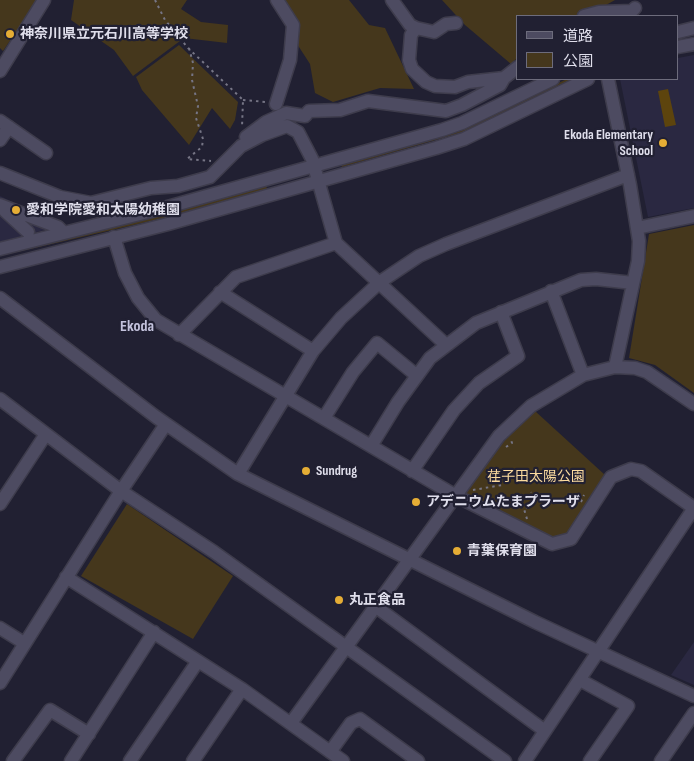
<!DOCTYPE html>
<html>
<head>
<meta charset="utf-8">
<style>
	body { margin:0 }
	#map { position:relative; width:694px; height:761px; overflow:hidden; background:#212032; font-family:"Sofia Sans Condensed","Noto Sans JP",sans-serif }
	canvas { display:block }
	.legend { position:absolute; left:516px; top:15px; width:162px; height:65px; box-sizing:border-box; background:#212032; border:1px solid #6d6c7c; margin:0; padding:6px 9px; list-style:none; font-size:15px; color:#dfdeeb }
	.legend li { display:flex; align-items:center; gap:10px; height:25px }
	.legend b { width:25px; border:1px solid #6d6c7c }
</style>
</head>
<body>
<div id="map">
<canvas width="694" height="761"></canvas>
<ul class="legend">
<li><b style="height:6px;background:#4d4b61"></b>道路</li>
<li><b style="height:14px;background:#45371c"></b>公園</li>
</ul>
</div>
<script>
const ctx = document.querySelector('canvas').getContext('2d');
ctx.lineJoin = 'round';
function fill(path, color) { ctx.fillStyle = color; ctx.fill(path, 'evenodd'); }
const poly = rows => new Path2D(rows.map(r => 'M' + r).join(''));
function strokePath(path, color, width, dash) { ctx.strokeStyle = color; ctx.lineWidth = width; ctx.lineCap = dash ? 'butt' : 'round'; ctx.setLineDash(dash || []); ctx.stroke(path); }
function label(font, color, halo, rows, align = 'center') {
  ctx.font = font + ' "Sofia Sans Condensed","Noto Sans JP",sans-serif'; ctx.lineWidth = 4.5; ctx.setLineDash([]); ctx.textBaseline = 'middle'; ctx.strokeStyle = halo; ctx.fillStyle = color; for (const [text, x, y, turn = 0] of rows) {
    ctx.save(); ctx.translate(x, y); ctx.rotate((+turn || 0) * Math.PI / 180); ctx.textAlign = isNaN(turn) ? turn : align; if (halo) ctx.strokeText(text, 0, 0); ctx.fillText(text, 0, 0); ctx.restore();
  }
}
fill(poly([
	[694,55,694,208,648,217,620,79,678,79,678,58],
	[0,196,62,225,0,242],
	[694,642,694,685,671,675]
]), '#2a2841');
fill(poly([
	[0,0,38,0,3,51,0,48],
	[74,0,187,0,181,9,201,22,228,25,227,43,184,38,133,76,114,50,71,20],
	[282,0,349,0,369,25,385,28,414,89,380,88,333,102,315,93,310,64,288,30],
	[442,0,615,0,597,10,578,16,518,16,518,57,511,64,465,25],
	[179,45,238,102,235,120,230,129,212,108,189,145,142,90,136,77],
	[567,79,576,79,463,132,342,167,340,164,464,127],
	[266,185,267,189,172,216,0,256,0,254],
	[694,225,694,393,655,365,629,358,649,234],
	[535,411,605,475,570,533,554,540,467,495,466,491,520,420],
	[127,504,233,576,193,639,81,576]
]), '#45371c');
fill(poly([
	[668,89,676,125,665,127,658,91]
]), '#5d440d');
const minor = poly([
	[392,0,410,25,416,28],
	[584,16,599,12,632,11,635,8],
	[456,23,446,24,434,32,416,28,411,35,409,60,412,69,426,82,435,86,455,87,468,82,504,78],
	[678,32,694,28],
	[678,47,694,44],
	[0,71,44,0],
	[608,79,630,185,639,241,638,261,615,367],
	[276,104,290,60,293,25,277,0],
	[0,121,46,153],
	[246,137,266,122,286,113,305,116,309,111,340,110,368,101,446,111,462,105,500,85,504,78,518,67],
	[0,140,9,127],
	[0,173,60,197,91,203,151,188,178,186,210,177,241,146,262,135,287,126,298,132,312,159,336,243,445,344],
	[0,205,58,227,64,233],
	[5,211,28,232],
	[637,228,694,216],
	[114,237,125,273,138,298,156,320,456,496,552,544,571,539,611,477,631,469,641,471,694,508],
	[0,249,164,208,442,130,462,123,553,79],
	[0,267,168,224,436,148,464,139,588,79],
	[551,291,583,375],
	[220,292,313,351],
	[0,298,156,417,238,474,535,622,694,696],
	[179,335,236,277,336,243],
	[0,399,121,491,214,552,505,761],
	[324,418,353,372,377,343,416,375],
	[371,446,398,402,430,358,476,323,581,280,596,279,633,283],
	[412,471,454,410,479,383,518,356,501,312],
	[238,474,313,351,341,318,380,282,419,256,446,244,628,175],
	[0,504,46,434],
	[66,577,242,689,343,761],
	[375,606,545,731],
	[0,628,24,643],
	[580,680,628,706,590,761],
	[0,683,121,491,166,424],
	[291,723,499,436,531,406,583,375,615,367,635,368,647,372,694,404],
	[330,752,351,723,360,719,418,761],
	[13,761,50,710,89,734],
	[71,761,154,632],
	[130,761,198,661],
	[193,761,242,689],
	[525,761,694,508],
	[661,761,694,713]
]);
strokePath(minor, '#3e3c4c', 15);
strokePath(poly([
	[155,0,165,20,188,48,243,100,242,127],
	[189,48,193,63,192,80,198,106,196,118,203,139,202,147,187,159,211,161],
	[243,100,266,102],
	[506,447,512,443,511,440],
	[473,490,502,485],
	[581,502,584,495],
	[527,519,524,509,533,504,531,492]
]), '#767585', 2, [2.5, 4]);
strokePath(minor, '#4d4b61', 12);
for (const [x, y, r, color] of [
	[10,34,5,"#e5ad35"],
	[663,143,5,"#e5ad35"],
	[16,210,5,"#e5ad35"],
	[306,471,5,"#e5ad35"],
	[416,502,5,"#e5ad35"],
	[457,551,5,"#e5ad35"],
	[339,600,5,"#e5ad35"]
]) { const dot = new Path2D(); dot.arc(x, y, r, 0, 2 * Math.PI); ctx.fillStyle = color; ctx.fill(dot); strokePath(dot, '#212032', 2); }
label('bold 14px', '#dfdeeb', '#212032', [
	["神奈川県立元石川高等学校",20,34],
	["Ekoda Elementary",653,135,"right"],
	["School",653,151,"right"],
	["愛和学院愛和太陽幼稚園",26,210],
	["Sundrug",316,471],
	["アデニウムたまプラーザ",426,502],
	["青葉保育園",467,551],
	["丸正食品",349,600]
], 'left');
label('14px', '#fcdb9f', '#212032', [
	["荏子田太陽公園",536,477]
]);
label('bold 16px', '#c4c3dd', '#212032', [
	["Ekoda",137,327]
]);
</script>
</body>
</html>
